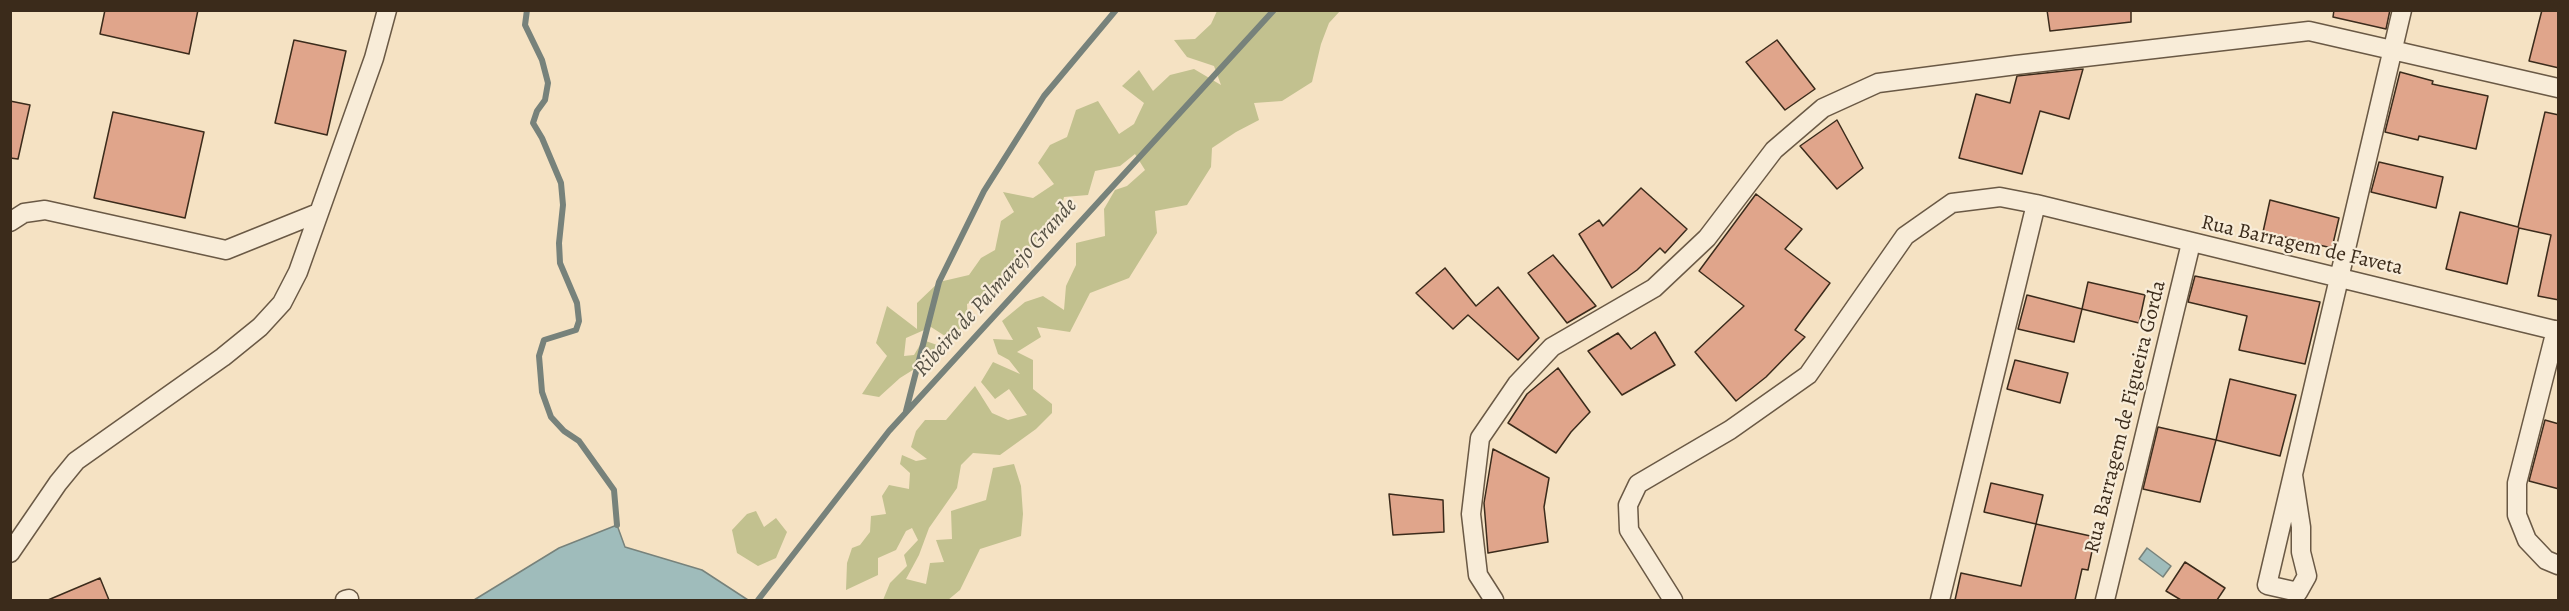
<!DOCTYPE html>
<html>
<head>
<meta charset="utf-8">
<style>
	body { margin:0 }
	#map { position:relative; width:2569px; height:611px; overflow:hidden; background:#f5e2c3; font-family:Alegreya,serif }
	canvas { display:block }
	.frame { position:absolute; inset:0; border:12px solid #3b2b1b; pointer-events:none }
</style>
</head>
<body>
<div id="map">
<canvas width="2569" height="611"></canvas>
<div class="frame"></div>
</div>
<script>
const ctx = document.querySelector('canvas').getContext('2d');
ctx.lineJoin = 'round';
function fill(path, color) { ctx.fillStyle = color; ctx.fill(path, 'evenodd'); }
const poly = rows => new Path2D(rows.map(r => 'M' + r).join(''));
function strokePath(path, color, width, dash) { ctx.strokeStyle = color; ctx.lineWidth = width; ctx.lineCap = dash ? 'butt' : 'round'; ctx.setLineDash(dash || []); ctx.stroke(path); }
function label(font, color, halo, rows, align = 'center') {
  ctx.font = font + ' Alegreya,serif'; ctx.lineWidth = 4.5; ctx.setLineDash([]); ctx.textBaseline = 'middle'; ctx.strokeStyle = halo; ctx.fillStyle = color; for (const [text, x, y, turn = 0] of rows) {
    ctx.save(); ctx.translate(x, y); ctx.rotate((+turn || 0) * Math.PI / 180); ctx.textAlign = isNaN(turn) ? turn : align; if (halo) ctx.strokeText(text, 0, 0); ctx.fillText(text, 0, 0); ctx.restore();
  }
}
fill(poly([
	[1217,11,1340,11,1329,23,1321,44,1312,82,1282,101,1254,103,1259,120,1236,132,1212,148,1211,167,1187,205,1155,211,1157,233,1129,278,1090,293,1070,332,1037,327,1041,337,1017,352,1033,360,1033,389,1052,404,1052,413,1036,429,1000,455,973,453,961,465,957,488,929,528,919,555,906,579,926,584,930,563,944,562,936,540,952,539,951,511,986,500,993,468,1014,464,1021,486,1023,514,1021,536,980,549,960,590,948,600,883,600,890,583,907,566,904,555,918,540,912,528,906,531,896,550,878,558,878,575,846,590,847,563,852,548,860,545,870,532,871,516,886,514,882,496,889,485,909,489,910,473,900,464,902,455,916,461,927,459,911,447,916,431,925,420,946,420,975,386,992,413,1008,420,1027,415,1009,389,995,399,981,382,993,362,1020,374,1009,360,998,354,993,339,1013,340,1002,321,1025,302,1043,296,1064,310,1066,286,1076,265,1076,243,1105,236,1104,209,1115,190,1127,186,1145,170,1135,154,1120,166,1095,171,1088,195,1064,197,1058,221,1045,237,1025,252,1008,284,992,286,985,296,967,304,968,325,945,336,931,327,906,338,904,356,914,355,923,340,937,345,924,363,900,378,879,397,862,394,887,356,876,343,887,306,917,329,917,303,939,282,969,275,981,258,995,250,1001,221,1014,212,1003,192,1033,198,1054,184,1038,163,1050,145,1067,137,1076,110,1098,101,1119,134,1134,124,1144,103,1122,86,1139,70,1153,91,1170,75,1194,69,1221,85,1214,66,1187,57,1174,40,1195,39,1211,24],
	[756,511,764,527,776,518,787,532,776,558,758,566,737,553,732,530,747,514]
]), '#c2c18f');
const water = poly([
	[617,525,625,547,702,570,748,600,474,600,559,548,617,525],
	[2147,548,2171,566,2163,577,2139,559,2147,548]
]);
fill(water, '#9fbcbb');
strokePath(water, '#77827b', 1.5);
strokePath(poly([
	[527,10,525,25,542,60,548,83,545,100,537,111,533,123,542,138,561,183,563,205,559,243,560,263,577,303,579,321,576,330,544,340,539,356,542,392,551,417,564,431,579,441,614,490,617,525],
	[906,411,939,282,984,191,1044,96,1116,10],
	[758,600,889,431,1274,10]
]), '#77827b', 6);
const building = poly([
	[105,10,198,10,189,54,100,34,105,10],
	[2047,10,2131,10,2131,22,2050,31,2047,10],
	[2334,10,2390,10,2386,29,2333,17,2334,10],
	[2542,10,2559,10,2559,68,2529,61,2542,10],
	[294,40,346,51,327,135,275,123,294,40],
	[1777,40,1815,89,1785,110,1746,62,1777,40],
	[2083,69,2069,119,2040,111,2022,174,1959,158,1976,94,2010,103,2017,76,2083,69],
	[2400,72,2433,81,2432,84,2488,96,2476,149,2419,136,2418,140,2385,132,2400,72],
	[10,101,30,105,18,159,10,158,10,101],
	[113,112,204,132,185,218,94,198,113,112],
	[2545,112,2559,115,2559,300,2538,296,2551,235,2519,228,2507,284,2446,269,2460,212,2518,227,2545,112],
	[1837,120,1863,168,1837,189,1800,146,1837,120],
	[2379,162,2443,177,2436,208,2371,192,2379,162],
	[1641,188,1687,229,1665,253,1660,248,1637,270,1612,288,1579,234,1599,220,1603,226,1641,188],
	[1756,194,1802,229,1785,249,1830,283,1795,330,1805,337,1766,377,1736,401,1695,352,1744,306,1699,271,1756,194],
	[2270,200,2339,218,2332,248,2263,232,2270,200],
	[1553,255,1596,306,1567,323,1528,273,1553,255],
	[1445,268,1476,306,1498,287,1539,338,1518,360,1468,315,1453,329,1416,293,1445,268],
	[2195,276,2320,302,2305,364,2239,350,2247,316,2188,302,2195,276],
	[2088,282,2145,295,2139,323,2082,309,2088,282],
	[2027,295,2082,309,2074,342,2018,329,2027,295],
	[1655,332,1675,365,1622,395,1588,351,1618,333,1631,349,1655,332],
	[2015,360,2068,373,2060,403,2007,389,2015,360],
	[1558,368,1590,412,1571,432,1556,453,1508,423,1527,394,1558,368],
	[2230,379,2296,395,2280,456,2216,440,2200,502,2143,489,2158,427,2216,440,2230,379],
	[2545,420,2559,424,2559,489,2529,481,2545,420],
	[1493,449,1549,478,1544,507,1548,542,1488,553,1484,503,1493,449],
	[1991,483,2043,495,2036,524,1984,512,1991,483],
	[1389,494,1443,500,1444,532,1393,535,1389,494],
	[2036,524,2095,537,2088,570,2082,569,2075,600,1955,600,1961,573,2021,586,2036,524],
	[2185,562,2225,588,2217,600,2181,600,2166,591,2185,562],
	[100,578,109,600,48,600,100,578]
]);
fill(building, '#e0a58b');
strokePath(building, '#3b2b1b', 1.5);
const street = poly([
	[10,222,24,213,45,210,226,250,318,213],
	[2556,330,2517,483,2517,515,2527,540,2546,560,2558,565],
	[2293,475,2301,527,2301,552,2307,576,2298,592,2267,585,2402,10],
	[10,553,58,483,76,461,223,357,260,327,282,303,298,272,374,58,387,10],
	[345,600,349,599],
	[1494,600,1478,575,1471,514,1480,438,1517,384,1552,347,1654,288,1707,238,1774,150,1823,108,1878,83,2016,65,2309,31,2558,88],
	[1673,600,1629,530,1628,505,1638,484,1730,430,1808,375,1905,236,1952,203,2000,197,2036,204,2558,331],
	[1940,600,2036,204],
	[2105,600,2191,243]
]);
strokePath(street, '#6a5945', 21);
strokePath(street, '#f8ecd8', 18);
label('21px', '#3b2b1b', '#f8ecd8', [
	["Rua Barragem de Faveta",2302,246,13],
	["Rua Barragem de Figueira Gorda",2126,417,-76]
]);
label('italic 22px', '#544f43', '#f8ecd8', [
	["Ribeira de Palmarejo Grande",996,288,-48]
]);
</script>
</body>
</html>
